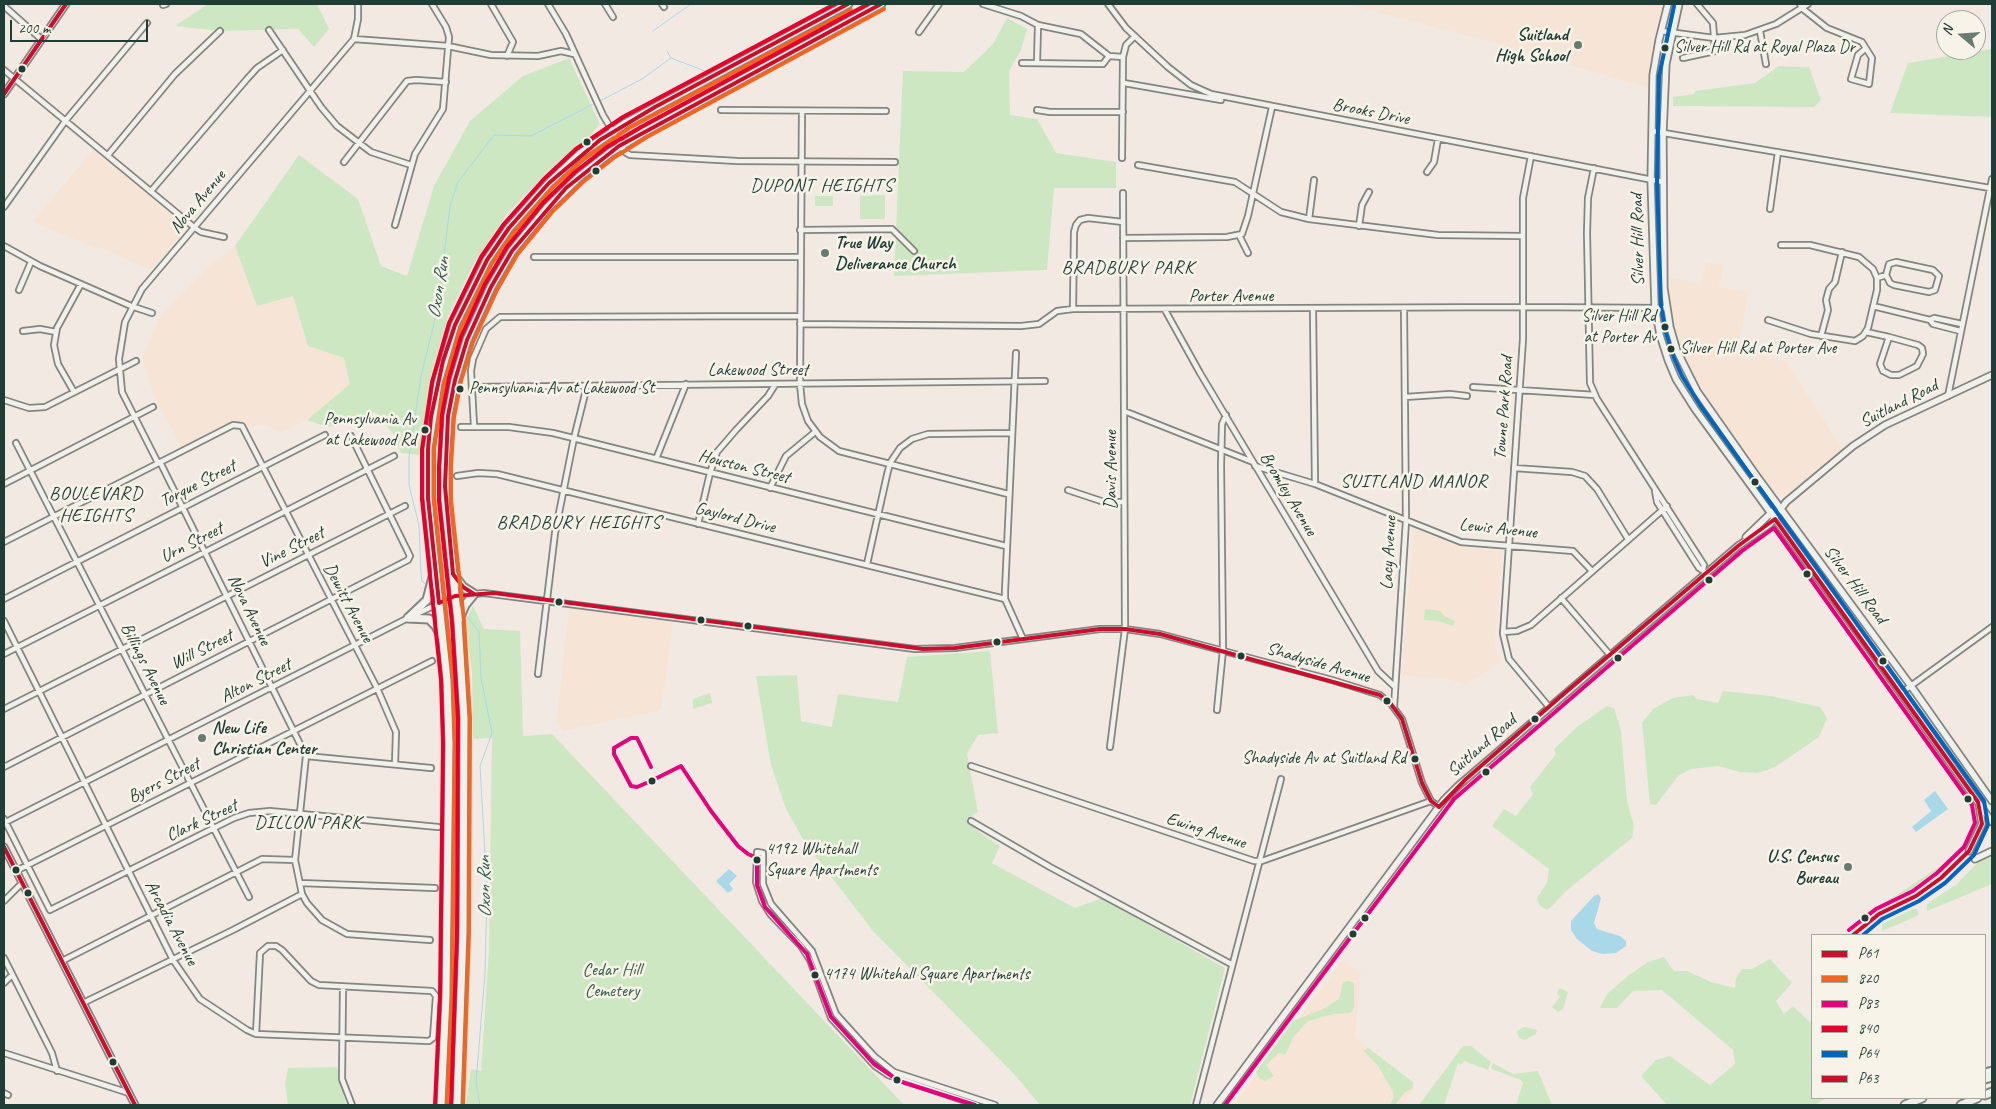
<!DOCTYPE html>
<html>
<head>
<meta charset="utf-8">
<style>
	body { margin:0 }
	#map { position:relative; width:1996px; height:1109px; overflow:hidden; background:#f2eae2; font-family:Caveat,sans-serif }
	canvas { display:block }
	.frame { position:absolute; inset:0; border:5px solid #1f3d34; pointer-events:none }
	.legend { position:absolute; left:1811px; top:934px; width:175px; height:165px; box-sizing:border-box; background:#f7f3e8; border:1px solid #a1aaa0; margin:0; padding:6px 9px; list-style:none; font-size:15px; color:#1f3d34 }
	.legend li { display:flex; align-items:center; gap:10px; height:25px }
	.legend b { width:25px; border:1px solid #a1aaa0 }
	.north { position:absolute; left:1936px; top:10px; width:50px; height:50px; box-sizing:border-box; background:#f7f3e8; border:1px solid #a1aaa0; border-radius:50%; rotate:288deg; font-size:14px; font-weight:700; line-height:20px; text-align:center; color:#1f3d34 }
	.north::after { content:''; display:block; margin:auto; width:18px; height:22px; background:#697a71; clip-path:polygon(50% 0,100% 100%,50% 72%,0 100%) }
	.scale { position:absolute; left:10px; top:20px; width:138px; height:22px; box-sizing:border-box; border:2px solid #1f3d34; border-top:0; padding-left:6px; font-size:15px; line-height:18px; white-space:nowrap; color:#1f3d34; -webkit-text-stroke:4px #f7f3e8; paint-order:stroke }
</style>
</head>
<body>
<div id="map">
<canvas width="1996" height="1109"></canvas>
<div class="frame"></div>
<ul class="legend">
<li><b style="height:6px;background:#c8102e"></b>P61</li>
<li><b style="height:6px;background:#f26522"></b>820</li>
<li><b style="height:6px;background:#e5007d"></b>P83</li>
<li><b style="height:6px;background:#e4002b"></b>840</li>
<li><b style="height:6px;background:#0065bd"></b>P64</li>
<li><b style="height:6px;background:#c8102e"></b>P63</li>
</ul>
<div class="north">N</div>
<div class="scale">200 m</div>
</div>
<script>
const ctx = document.querySelector('canvas').getContext('2d');
ctx.lineJoin = 'round';
function fill(path, color) { ctx.fillStyle = color; ctx.fill(path, 'evenodd'); }
const poly = rows => new Path2D(rows.map(r => 'M' + r).join(''));
function strokePath(path, color, width, dash) { ctx.strokeStyle = color; ctx.lineWidth = width; ctx.lineCap = dash ? 'butt' : 'round'; ctx.setLineDash(dash || []); ctx.stroke(path); }
function label(font, color, halo, rows, align = 'center') {
  ctx.font = font + ' Caveat,sans-serif'; ctx.lineWidth = 5; ctx.setLineDash([]); ctx.textBaseline = 'middle'; ctx.strokeStyle = halo; ctx.fillStyle = color; for (const [text, x, y, turn = 0] of rows) {
    ctx.save(); ctx.translate(x, y); ctx.rotate((+turn || 0) * Math.PI / 180); ctx.textAlign = isNaN(turn) ? turn : align; if (halo) ctx.strokeText(text, 0, 0); ctx.fillText(text, 0, 0); ctx.restore();
  }
}
fill(poly([
	[1346,4,1663,4,1653,47,1648,88,1495,43],
	[94,149,187,228,151,270,99,247,98,249,32,222],
	[235,246,257,305,293,296,308,346,344,358,351,384,304,422,280,433,266,424,232,431,185,454,155,398,142,359,160,316,209,266],
	[1706,262,1723,265,1719,287,1748,292,1743,326,1735,354,1750,360,1755,352,1786,362,1843,449,1784,496,1773,491,1706,397,1689,368,1680,347,1672,318,1669,277,1702,284],
	[1414,529,1458,546,1500,551,1502,555,1495,646,1501,662,1465,685,1448,679,1401,676],
	[569,606,673,622,661,710,563,731,557,721],
	[1343,960,1361,973,1355,1037,1413,1082,1414,1089,1404,1105,1234,1105]
]), '#f6e5d6');
fill(poly([
	[208,4,317,4,329,29,314,47,298,29,220,31,175,26],
	[1007,18,1027,29,1021,50,1009,71,1010,115,1037,119,1056,153,1116,162,1116,188,1054,188,1047,270,894,276,903,71,964,72,993,44],
	[1992,49,1992,117,1890,113,1908,63],
	[569,58,600,124,590,136,552,167,507,214,475,261,448,316,428,386,421,455,401,453,395,436,375,412,358,421,328,427,307,420,350,384,344,358,308,346,293,296,257,306,235,246,299,155,358,199,381,266,407,276,434,186,470,121,523,76],
	[1779,66,1809,67,1821,100,1814,107,1673,106,1673,97,1694,94,1695,91,1755,83],
	[885,195,885,219,860,219,860,196],
	[815,196,833,196,833,206,815,206],
	[473,606,484,629,520,631,523,736,552,734,904,1105,466,1105,471,1069,481,1071,489,950,492,738,473,739,472,673,465,622],
	[1425,609,1440,611,1444,616,1455,621,1453,626,1438,621,1424,620],
	[990,651,998,733,978,735,967,754,978,812,966,819,979,832,1000,846,992,863,1075,908,1102,898,1225,968,1190,1105,1040,1105,1014,1074,873,931,806,844,786,809,771,765,756,676,797,675,801,721,832,727,838,694,898,702,907,657],
	[1723,691,1771,696,1820,707,1827,718,1819,737,1775,767,1758,773,1740,772,1718,766,1691,769,1678,776,1656,805,1650,804,1642,723,1653,709,1673,698,1693,695,1697,699,1718,703],
	[710,693,712,703,693,709,693,699],
	[1607,706,1614,708,1621,731,1627,801,1634,826,1632,838,1566,891,1548,910,1543,908,1539,905,1537,898,1547,883,1549,869,1492,826,1504,809,1516,816,1533,794,1530,787,1556,754,1554,749,1577,727],
	[1977,814,1978,825,1974,837,1946,869,1922,887,1867,916,1866,913,1897,895,1949,860,1972,837,1975,824,1974,816],
	[1992,854,1992,884,1927,911,1927,904,1957,884,1981,859],
	[1913,909,1917,909,1919,915,1882,931,1882,924],
	[1664,957,1674,971,1687,971,1711,982,1735,988,1736,978,1742,969,1752,969,1770,959,1792,983,1776,1001,1784,1014,1793,1006,1812,1024,1812,1098,1826,1098,1815,1105,1667,1105,1641,1076,1656,1060,1670,1056,1710,1085,1735,1064,1733,1050,1662,990,1633,991,1617,1008,1600,1008,1607,994,1629,975,1648,962],
	[1349,981,1354,983,1354,1007,1351,1013,1334,1014,1308,1021,1294,1036,1285,1055,1279,1053,1266,1065,1274,1076,1265,1081,1259,1078,1256,1072,1293,1021,1323,1009,1339,999,1343,982],
	[1560,988,1568,992,1563,1009,1558,1012,1552,1007,1560,997,1557,993],
	[1524,1027,1534,1029,1537,1030,1536,1034,1525,1040,1519,1038,1517,1031],
	[1463,1046,1471,1046,1491,1062,1488,1070,1464,1061,1462,1064,1458,1063,1444,1105,1419,1105],
	[1368,1048,1413,1082,1412,1089,1405,1092,1395,1105,1389,1105,1394,1098,1392,1090,1378,1066,1364,1051],
	[1493,1063,1513,1074,1538,1071,1552,1105,1516,1105,1523,1083,1521,1080,1494,1070,1491,1068],
	[337,1067,346,1105,288,1105,285,1083,288,1068]
]), '#cce7c2');
fill(poly([
	[1935,791,1948,809,1916,832,1912,827,1931,811,1924,800],
	[729,869,737,876,729,884,733,889,728,893,716,881],
	[1598,894,1601,898,1594,923,1597,929,1620,936,1626,941,1626,946,1616,953,1602,954,1592,951,1577,939,1571,930,1571,921,1594,896]
]), '#a9d8e9');
strokePath(poly([
	[653,31,691,4],
	[667,51,671,58],
	[600,101,642,79,671,58,705,71],
	[427,586,422,581,421,574,419,525,409,485,409,457,421,376,438,307,450,206,458,182,494,135,531,136,593,104],
	[466,615,479,632,481,678,492,733,480,766,487,889,485,974,476,1082,480,1105]
]), '#a9d8e9', 1);
const minor = poly([
	[491,4,513,42,507,56],
	[548,4,566,34,603,115,625,152,630,155,737,161,895,162],
	[605,4,613,17],
	[662,4,664,7],
	[983,4,1021,16,1038,25,1081,34,1109,56],
	[1108,4,1126,28,1168,67,1191,85,1211,94,1663,182],
	[1800,4,1803,9,1827,28,1862,42,1872,58,1869,84,1851,79,1858,55,1865,49],
	[163,5,166,4],
	[4,6,41,39],
	[269,30,321,107,337,126,371,152,411,165],
	[1661,31,1714,38,1745,35,1776,24,1808,4],
	[1760,31,1766,64],
	[919,32,939,4],
	[354,39,448,46,491,55,538,56,561,51,574,54],
	[1683,58,1715,51,1713,23,1697,4],
	[1022,63,1103,64,1109,56,1123,57],
	[1037,63,1038,25],
	[4,70,195,228,201,232,224,237],
	[1124,83,1221,100],
	[721,110,886,111],
	[1037,110,1050,112,1123,112],
	[802,112,800,384,802,404,808,421,820,437,839,451,1008,494],
	[1652,131,1990,188],
	[108,155,175,74,220,31],
	[1531,156,1523,198,1523,339,1503,634,1509,659,1549,707],
	[1122,158,1123,57,1126,45,1135,36],
	[344,162,407,81,416,80,446,82],
	[1138,165,1235,182,1281,212,1309,219,1438,235,1522,236],
	[1594,168,1588,198,1587,233,1590,383,1597,399,1704,565,1703,569],
	[1427,172,1434,162,1438,139],
	[151,191,247,79,257,68,283,50],
	[4,207,66,120,147,23],
	[1770,209,1778,152],
	[1309,219,1314,180],
	[395,225,415,154,443,109,449,37,446,27,432,4],
	[1359,226,1362,205,1369,192],
	[800,230,892,229,914,251],
	[1239,235,1248,253],
	[1123,238,1227,237,1242,234,1248,216,1272,107],
	[4,246,40,266,131,306,152,313],
	[534,257,800,257],
	[1877,278,1886,275,1890,283,1894,285,1929,292,1935,290,1939,276,1933,270,1896,262,1889,264,1886,275],
	[19,290,31,262],
	[1873,306,1930,320,1933,324,1960,331],
	[1073,309,1074,232,1076,225,1080,220,1088,218,1123,222],
	[1313,309,1315,484],
	[1165,310,1200,373,1378,671,1394,686],
	[1768,320,1811,334,1855,341,1863,336,1868,328,1877,290,1877,278,1873,269,1859,257,1810,245,1781,245],
	[1930,320,1934,318,1962,324],
	[800,324,1021,326,1039,324,1057,311,1073,309,1523,307,1667,308],
	[23,331,40,329,56,332],
	[1866,332,1889,337,1918,345,1922,348,1923,354,1917,366,1899,375,1891,375,1883,371,1880,364,1889,337],
	[1821,336,1828,310,1826,300,1829,289,1835,282,1842,252],
	[1016,353,1005,591,1005,599,1023,639],
	[472,387,1045,381],
	[1473,387,1595,395],
	[74,392,58,364,54,345,57,328,81,284],
	[1948,396,1992,179],
	[1405,397,1450,394,1467,396],
	[4,400,29,408,45,407,136,361],
	[1124,411,1253,462],
	[474,426,471,371,473,359,486,329,500,317,800,316],
	[461,427,509,427,553,433,1006,546],
	[16,443,249,897],
	[656,459,686,384],
	[160,462,306,756,295,860,302,894,307,903,322,920,347,934,430,940],
	[158,463,122,392,119,359,125,322,142,289,354,39,358,19,358,4],
	[1255,466,1315,484,1461,542,1573,551,1592,571],
	[1514,468,1572,472,1585,476,1597,489,1628,539],
	[457,476,478,473,497,474,1005,599],
	[4,484,153,407],
	[770,488,786,456,815,432],
	[1068,490,1104,502,1124,502],
	[1655,491,1657,502,1699,568,1705,572],
	[698,524,710,473,717,452,736,430,768,396,775,385],
	[4,542,233,425,242,426,377,688,396,732,395,764],
	[867,564,887,475,890,463,900,448,912,439,928,434,1012,433],
	[1561,598,1610,655],
	[4,599,325,435],
	[4,621,173,960,200,999,247,1030,256,1034,429,1041,433,1038,436,996,432,991,319,985,311,981,282,950,276,946,268,946,260,953,256,1034],
	[1503,632,1517,631,1531,625,1667,506],
	[4,654,394,456],
	[538,674,555,533,574,438,587,386],
	[1901,693,1992,627],
	[1394,707,1406,521,1404,308],
	[4,709,405,506],
	[1217,710,1223,650,1221,465,1222,424,1226,415],
	[1110,747,1125,629,1123,193],
	[306,756,431,768],
	[971,766,1254,861,1262,861,1431,801],
	[4,767,408,560,410,556,351,436],
	[4,819,50,910,234,818,249,813,270,811,438,827],
	[971,821,1050,867,1231,964],
	[4,823,408,618,455,596,484,593,915,649,955,648,1100,629,1125,629,1160,634,1332,680,1380,695,1391,704,1402,719,1422,783,1431,801,1439,807],
	[16,871,432,661],
	[300,883,435,888],
	[4,901,22,883],
	[4,958,52,1053,57,1071],
	[62,961,262,859,295,860],
	[4,983,12,975],
	[343,987,342,1079,352,1105],
	[83,1003,233,930,302,894],
	[4,1053,129,1093],
	[4,1093,8,1095],
	[977,1105,888,1075,875,1066,831,1018,810,960,801,946,771,915,762,901,756,882,757,852,763,853,763,884,771,904,812,951,836,1014,874,1056,894,1072,995,1105],
	[1196,1105,1281,779]
]);
const major = poly([
	[1668,4,1659,40,1653,75,1651,180,1655,307,1660,335,1668,360,1676,379,1695,409,1858,633,1992,822],
	[1679,4,1666,64,1663,133,1664,288,1670,327,1677,351,1697,391,1756,475,1911,686,1992,801],
	[4,94,66,4],
	[1746,537,1773,511],
	[4,847,135,1105],
	[1969,851,1982,824,1979,804],
	[1975,859,1992,851],
	[1217,1105,1444,800,1458,786,1738,546,1770,524,1786,502,1853,446,1885,425,1992,375]
]);
const highway = poly([
	[453,574,463,587,474,594,465,605,459,619],
	[408,618,427,600,433,577],
	[408,618,429,619,436,626,441,636],
	[1985,1073,1992,1071],
	[1985,1079,1992,1077],
	[1985,1095,1992,1092],
	[441,1105,446,996,449,744,447,680,428,498,428,449,438,383,455,325,487,260,509,228,549,183,580,154,626,123,848,4],
	[457,1105,463,933,464,718,458,622,445,500,445,466,448,416,455,380,467,340,491,287,512,251,548,207,579,177,611,152,644,132,881,4],
	[1905,1105,1922,1098],
	[1961,1105,1977,1098]
]);
strokePath(minor, '#838580', 8);
strokePath(major, '#838580', 9);
strokePath(highway, '#838580', 11);
strokePath(minor, '#f2f0eb', 4.5);
strokePath(major, '#f2f0eb', 5.5);
strokePath(highway, '#f2f0eb', 7);
strokePath(poly([
	[848,4,655,107,600,140,549,183,509,228,487,260,455,325,443,361,431,417,428,449,428,498,439,603,455,596,494,593,923,649,955,648,1100,629,1125,629,1160,634,1380,695,1391,704,1402,719,1422,783,1431,801,1439,807],
	[474,594,463,587,453,574,445,486,448,416,455,380,467,340,491,287,512,251,566,188,619,146,881,4],
	[1439,807,1466,779,1559,698,1738,546,1775,519,1978,802,1982,824,1969,851,1941,878,1916,896,1879,914,1853,935]
]), '#c8102e', 4);
strokePath(poly([
	[447,1105,452,996,455,744,453,679,434,498,434,449,444,384,461,327,492,263,514,232,553,187,584,159,629,128,851,10],
	[463,1105,469,933,470,718,464,621,451,500,451,466,454,417,461,381,473,342,497,290,517,255,553,211,583,182,615,157,647,137,884,9]
]), '#f26522', 4);
strokePath(poly([
	[651,781,637,787,631,786,614,754,614,748,631,738,637,738,651,767],
	[651,781,681,766,711,811,738,846,748,854,757,858,757,885,765,907,807,954,831,1017,874,1064,899,1081,975,1105],
	[1225,1105,1454,799,1742,551,1774,528,1972,805,1975,823,1964,847,1937,873,1913,891,1876,909,1849,930]
]), '#e5007d', 4);
strokePath(poly([
	[435,1105,440,996,443,744,441,680,422,499,422,449,432,382,449,323,481,257,504,224,544,179,576,149,623,117,835,4],
	[451,1105,457,933,458,718,452,623,439,501,439,466,442,415,449,378,461,337,485,284,507,247,543,203,575,172,607,147,641,127,868,4]
]), '#e4002b', 4);
strokePath(poly([
	[1674,6,1659,76,1657,180,1661,306,1666,333,1674,358,1682,376,1700,405,1984,801,1988,825,1974,855,1945,883,1919,901,1882,919,1863,935]
]), '#0065bd', 4);
strokePath(poly([
	[4,94,66,4],
	[4,847,135,1105]
]), '#c8102e', 4);
for (const [x, y, r, color] of [
	[1578,45,5,"#697a71"],
	[1665,48,4.5,"#1f3d34"],
	[22,69,4.5,"#1f3d34"],
	[587,142,4.5,"#1f3d34"],
	[596,171,4.5,"#1f3d34"],
	[825,253,5,"#697a71"],
	[1665,327,4.5,"#1f3d34"],
	[1671,349,4.5,"#1f3d34"],
	[460,389,4.5,"#1f3d34"],
	[425,430,4.5,"#1f3d34"],
	[1755,482,4.5,"#1f3d34"],
	[1807,574,4.5,"#1f3d34"],
	[1709,580,4.5,"#1f3d34"],
	[559,602,4.5,"#1f3d34"],
	[701,620,4.5,"#1f3d34"],
	[748,626,4.5,"#1f3d34"],
	[997,642,4.5,"#1f3d34"],
	[1241,656,4.5,"#1f3d34"],
	[1618,658,4.5,"#1f3d34"],
	[1883,661,4.5,"#1f3d34"],
	[1387,701,4.5,"#1f3d34"],
	[1535,719,4.5,"#1f3d34"],
	[202,738,5,"#697a71"],
	[1415,759,4.5,"#1f3d34"],
	[1486,772,4.5,"#1f3d34"],
	[652,781,4.5,"#1f3d34"],
	[1968,799,4.5,"#1f3d34"],
	[757,860,4.5,"#1f3d34"],
	[1848,867,5,"#697a71"],
	[16,870,4.5,"#1f3d34"],
	[28,893,4.5,"#1f3d34"],
	[1365,918,4.5,"#1f3d34"],
	[1865,918,4.5,"#1f3d34"],
	[1353,934,4.5,"#1f3d34"],
	[815,975,4.5,"#1f3d34"],
	[113,1062,4.5,"#1f3d34"],
	[897,1080,4.5,"#1f3d34"]
]) { const dot = new Path2D(); dot.arc(x, y, r, 0, 2 * Math.PI); ctx.fillStyle = color; ctx.fill(dot); strokePath(dot, '#f7f3e8', 2); }
label('17px', '#1f3d34', '#f7f3e8', [
	["Silver Hill Rd at Royal Plaza Dr",1674,48],
	["Silver Hill Rd",1656,317,"right"],
	["at Porter Av",1656,338,"right"],
	["Silver Hill Rd at Porter Ave",1680,349],
	["Pennsylvania Av at Lakewood St",469,389],
	["Pennsylvania Av",416,420,"right"],
	["at Lakewood Rd",416,441,"right"],
	["Shadyside Av at Suitland Rd",1406,759,"right"],
	["4192 Whitehall",766,850],
	["Square Apartments",766,871],
	["4174 Whitehall Square Apartments",824,975]
], 'left');
label('bold 18px', '#1f3d34', '#f7f3e8', [
	["Suitland",1568,35],
	["High School",1568,56],
	["True Way",835,243,"left"],
	["Deliverance Church",835,264,"left"],
	["New Life",212,728,"left"],
	["Christian Center",212,749,"left"],
	["U.S. Census",1838,857],
	["Bureau",1838,878]
], 'right');
label('18px', '#1f3d34', '#f7f3e8', [
	["Brooks Drive",1371,112,11],
	["Nova Avenue",198,202,-50],
	["Silver Hill Road",1638,240,-91],
	["Porter Avenue",1231,296],
	["Lakewood Street",758,370],
	["Suitland Road",1899,404,-27],
	["Towne Park Road",1504,408,-86],
	["Houston Street",744,467,14],
	["Davis Avenue",1111,470,-90],
	["Torque Street",198,484,-27],
	["Bromley Avenue",1288,494,59],
	["Gaylord Drive",735,518,14],
	["Lewis Avenue",1498,529,6],
	["Urn Street",192,543,-27],
	["Vine Street",292,548,-27],
	["Lacy Avenue",1389,553,-87],
	["Silver Hill Road",1855,585,53],
	["Dewitt Avenue",348,603,62],
	["Nova Avenue",249,610,64],
	["Will Street",202,650,-27],
	["Shadyside Avenue",1318,663,16],
	["Billings Avenue",145,664,63],
	["Alton Street",256,681,-27],
	["Suitland Road",1482,746,-41],
	["Byers Street",164,781,-27],
	["Clark Street",202,821,-25],
	["Ewing Avenue",1206,831,18],
	["Arcadia Avenue",171,923,62]
]);
label('18px', '#3b5e4b', '#f7f3e8', [
	["Cedar Hill",612,970],
	["Cemetery",612,991]
]);
ctx.letterSpacing = '1px';
label('19px', '#1f3d34', '#f7f3e8', [
	["DUPONT HEIGHTS",822,186],
	["BRADBURY PARK",1128,268],
	["SUITLAND MANOR",1414,482],
	["BOULEVARD",96,494],
	["HEIGHTS",96,516],
	["BRADBURY HEIGHTS",579,523],
	["DILLON PARK",308,823]
]);
ctx.letterSpacing = '0px';
label('italic 19px', '#345b59', '#f7f3e8', [
	["Oxon Run",439,288,-81],
	["Oxon Run",485,887,-91]
]);
</script>
</body>
</html>
